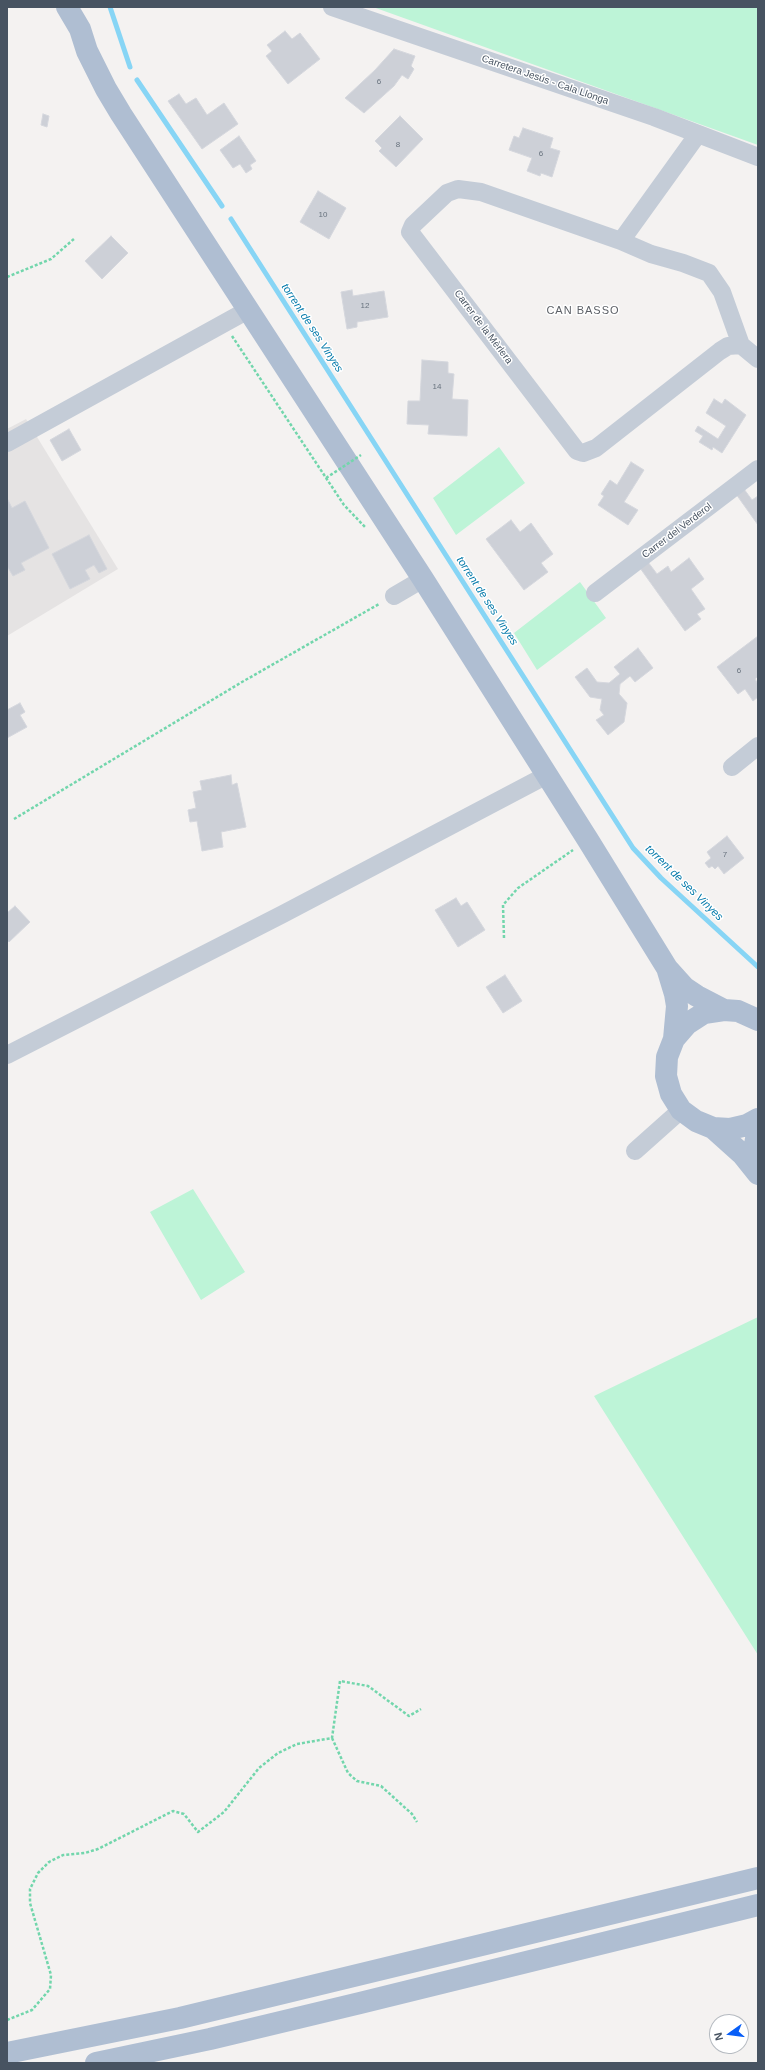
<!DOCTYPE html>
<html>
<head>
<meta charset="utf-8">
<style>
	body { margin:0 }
	#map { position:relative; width:765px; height:2070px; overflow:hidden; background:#f4f2f1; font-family:Helvetica,sans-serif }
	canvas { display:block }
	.frame { position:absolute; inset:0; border:8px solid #475361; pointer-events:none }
	.north { position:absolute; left:709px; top:2014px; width:40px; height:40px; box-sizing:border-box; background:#fff; border:1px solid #b5bac0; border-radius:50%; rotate:256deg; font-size:11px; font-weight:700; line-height:16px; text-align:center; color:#475361 }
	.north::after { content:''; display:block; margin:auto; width:14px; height:18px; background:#085ef7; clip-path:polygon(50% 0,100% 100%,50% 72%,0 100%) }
</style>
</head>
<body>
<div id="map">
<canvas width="765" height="2070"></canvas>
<div class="frame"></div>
<div class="north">N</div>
</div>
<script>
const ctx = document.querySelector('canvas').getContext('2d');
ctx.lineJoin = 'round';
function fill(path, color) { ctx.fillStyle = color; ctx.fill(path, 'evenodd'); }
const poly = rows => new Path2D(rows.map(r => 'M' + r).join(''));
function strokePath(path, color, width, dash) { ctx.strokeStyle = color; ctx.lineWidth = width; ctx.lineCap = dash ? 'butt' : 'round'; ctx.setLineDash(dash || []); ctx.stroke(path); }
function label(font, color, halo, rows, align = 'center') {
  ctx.font = font + ' Helvetica,sans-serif'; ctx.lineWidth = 3; ctx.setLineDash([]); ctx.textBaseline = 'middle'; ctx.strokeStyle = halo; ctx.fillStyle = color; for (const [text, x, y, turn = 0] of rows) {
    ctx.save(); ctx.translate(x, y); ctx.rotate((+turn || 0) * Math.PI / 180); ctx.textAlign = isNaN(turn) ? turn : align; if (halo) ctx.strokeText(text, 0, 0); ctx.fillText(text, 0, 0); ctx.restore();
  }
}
fill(poly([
	[26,419,118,569,7,636,7,429]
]), '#e5e3e3');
fill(poly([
	[373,7,758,7,758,145],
	[499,447,525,483,456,535,433,498],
	[580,582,606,618,537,670,514,633],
	[193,1189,245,1272,201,1300,150,1212],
	[758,1317,758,1655,594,1396]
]), '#bdf4d7');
strokePath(poly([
	[110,7,130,67],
	[137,80,222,206],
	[231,219,633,848,661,878,758,967]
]), '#87d5f5', 5);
const building = poly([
	[285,31,292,39,300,33,320,59,288,84,266,56,272,51,267,45,285,31],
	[394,49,415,56,411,66,414,69,408,79,402,75,394,86,364,113,345,98,375,70,394,49],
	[179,94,186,104,196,98,207,115,224,103,238,124,202,149,168,101,179,94],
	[43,114,49,116,47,127,41,125,43,114],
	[400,116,423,139,396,167,379,151,382,148,375,141,400,116],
	[523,128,553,138,550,148,560,151,552,177,541,173,540,176,527,171,532,158,509,150,514,136,519,138,523,128],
	[239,136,256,161,250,165,252,169,246,173,240,164,233,168,220,150,239,136],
	[318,191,346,208,329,239,300,222,318,191],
	[111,236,128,253,102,279,85,261,111,236],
	[352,290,353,296,384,291,388,317,357,322,357,327,347,329,341,292,352,290],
	[422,360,448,362,448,373,454,374,452,399,468,400,467,436,428,434,429,425,407,424,408,401,420,401,422,360],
	[714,399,722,404,725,399,746,415,722,453,713,447,712,450,699,442,703,436,695,431,698,426,718,439,726,426,706,413,714,399],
	[69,429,81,450,62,461,50,440,69,429],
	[631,462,644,470,624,502,638,510,628,525,598,505,604,496,601,494,610,480,617,485,631,462],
	[744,489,752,500,758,496,758,525,736,494,744,489],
	[7,498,12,508,25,501,49,548,21,563,25,570,13,576,7,566,7,498],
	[511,520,520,532,531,523,553,554,541,563,548,572,524,590,486,539,511,520],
	[89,535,107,569,99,573,94,565,85,570,90,579,70,589,52,554,89,535],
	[689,558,704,579,691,589,705,609,697,614,701,619,685,631,640,568,648,562,657,574,668,566,671,572,689,558],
	[758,636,758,676,755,679,758,684,758,697,753,701,745,689,738,694,717,667,758,636],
	[638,648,653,668,635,682,630,676,620,684,619,694,627,703,624,722,608,735,596,720,604,715,600,710,602,699,590,697,575,677,587,668,597,682,609,683,620,674,614,667,638,648],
	[20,703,25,712,20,715,27,727,7,738,7,710,20,703],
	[231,775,232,785,237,783,246,827,221,832,223,847,202,851,197,821,190,822,188,810,196,808,193,792,202,790,200,781,231,775],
	[727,836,744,858,724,874,718,866,715,869,712,866,709,868,705,863,711,858,707,852,727,836],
	[456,898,461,906,467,902,485,930,458,947,435,910,456,898],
	[15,906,30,922,9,942,7,940,7,913,15,906],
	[505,975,522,1001,503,1013,486,987,505,975]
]);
fill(building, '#cdd0d7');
strokePath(building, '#d5d7dd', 1);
strokePath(poly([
	[7,277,51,259,75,238],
	[232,336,344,505,365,527],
	[14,819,242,682,379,604],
	[504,938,503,905,518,888,573,850],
	[332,1738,348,1773,357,1781,381,1786,412,1814,417,1822],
	[7,2020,32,2010,50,1989,51,1975,30,1903,30,1889,38,1873,49,1862,63,1855,85,1853,98,1849,173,1811,184,1814,198,1832,224,1812,259,1768,278,1753,297,1744,332,1738,340,1681,368,1686,409,1716,421,1709]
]), '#72d6ac', 2.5, [3, 2]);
strokePath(poly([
	[332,7,654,117,758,157],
	[621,241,651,254,683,263,709,273,722,292,741,345,728,346,720,351,596,448,583,453,577,451,410,232,413,225,447,193,458,189,481,192,621,241,698,134],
	[741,345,758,359],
	[7,443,248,310],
	[595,593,758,469],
	[394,596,423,579],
	[732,767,758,746],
	[7,1055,283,914,547,775],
	[635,1151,681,1110]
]), '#c4ccd7', 18);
strokePath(poly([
	[67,7,80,29,87,51,106,89,121,114,423,579,588,840,667,968,685,988,697,996,724,1010],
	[668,971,675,994,677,1006,674,1039,667,1057,666,1076,671,1094,681,1110,696,1121,713,1128,730,1129,747,1125,758,1119],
	[674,1039,687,1024,704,1013,724,1010,738,1011,758,1020],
	[713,1128,742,1154,758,1174],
	[757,1171,754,1150,758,1128],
	[7,2053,180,2018,758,1878],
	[96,2063,210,2039,360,2003,758,1905]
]), '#afbed2', 22);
strokePath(poly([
	[326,478,361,455]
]), '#72d6ac', 2.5, [3, 2]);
label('8px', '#68727e', null, [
	["6",379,82],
	["8",398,145],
	["6",541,154],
	["10",323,215],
	["12",365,306],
	["14",437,387],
	["6",739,671],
	["7",725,855]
]);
label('10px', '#475361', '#fff', [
	["Carretera Jesús - Cala Llonga",545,80,19],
	["Carrer de la Mèrlera",483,327,53],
	["Carrer del Verderol",677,531,-37]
]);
ctx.letterSpacing = '1px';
label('11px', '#5d6167', '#fff', [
	["CAN BASSO",583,311]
]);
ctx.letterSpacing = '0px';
label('italic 11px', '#0279aa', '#fff', [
	["torrent de ses Vinyes",312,328,57],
	["torrent de ses Vinyes",487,601,57],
	["torrent de ses Vinyes",684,883,44]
]);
</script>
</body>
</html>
